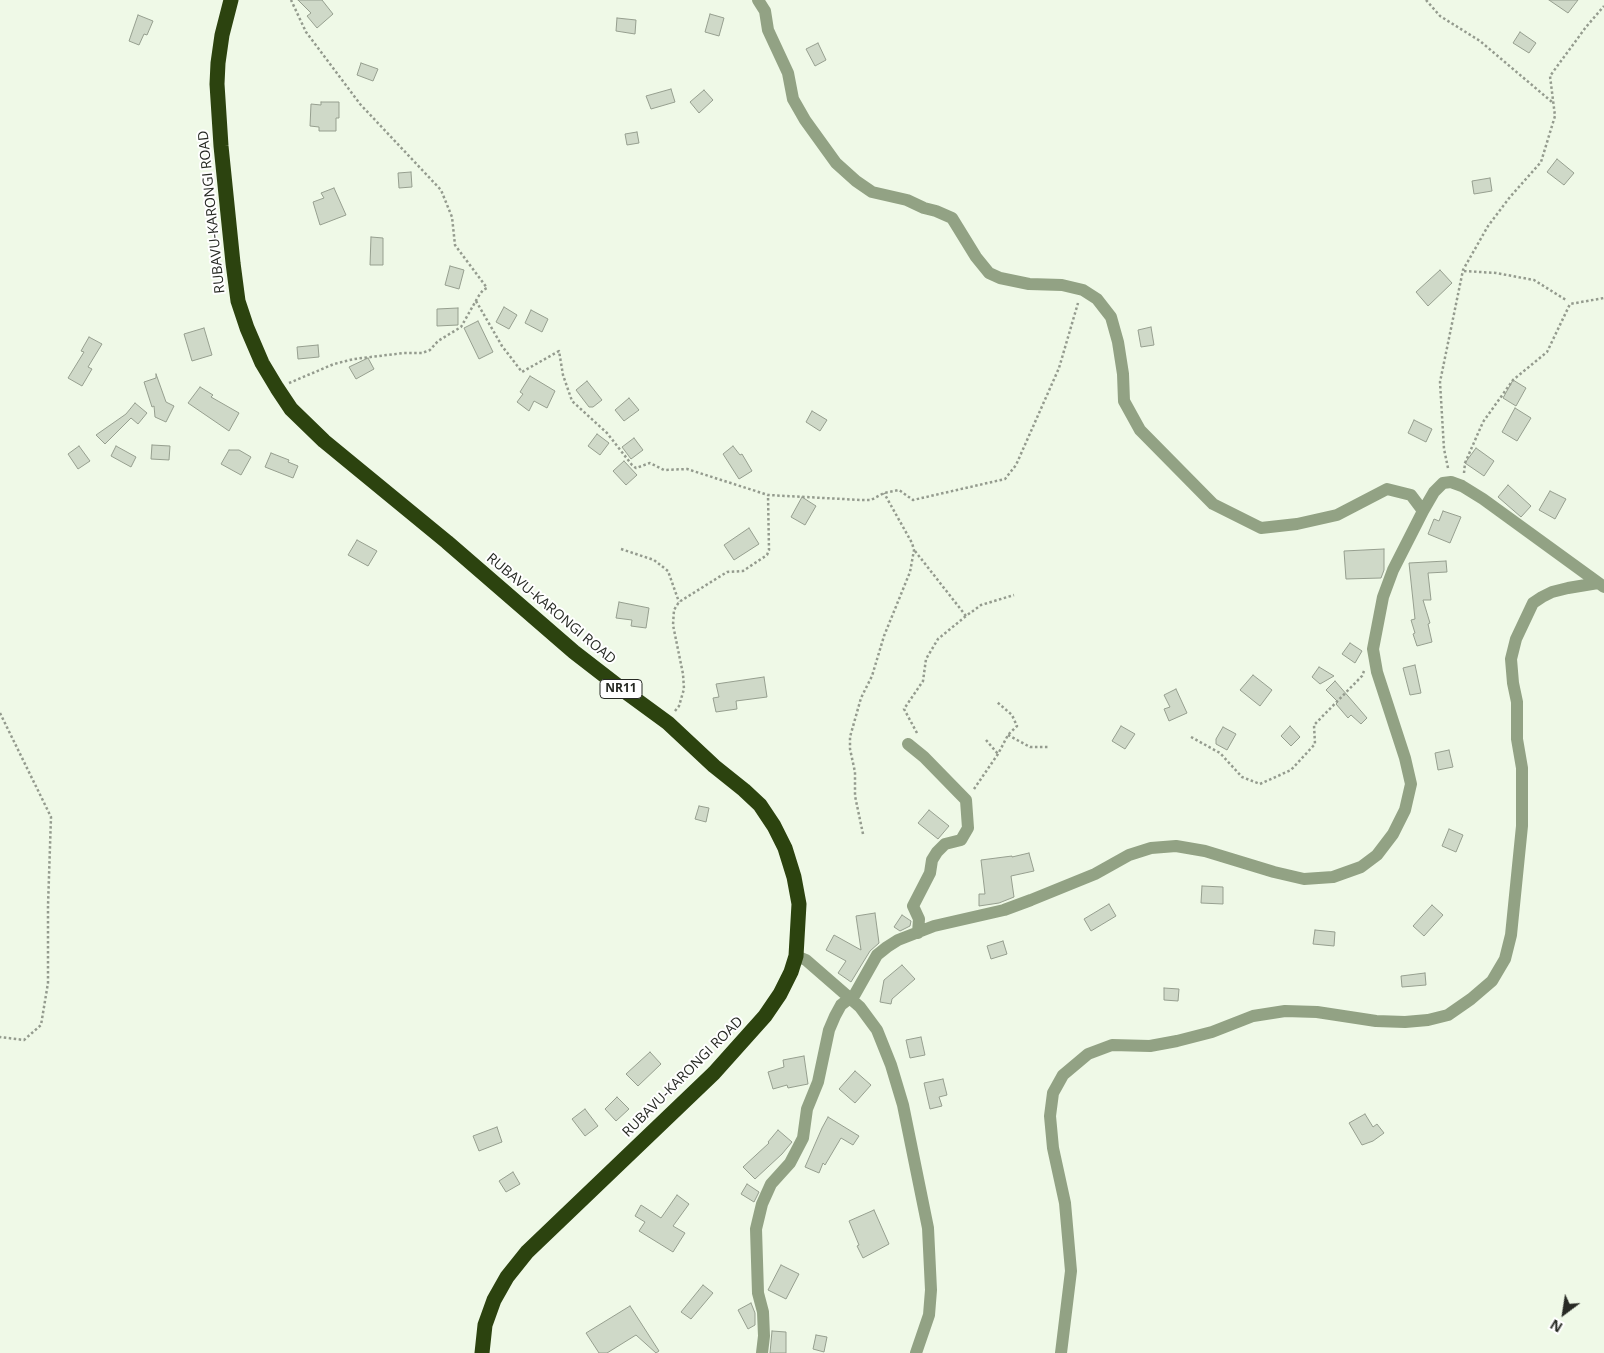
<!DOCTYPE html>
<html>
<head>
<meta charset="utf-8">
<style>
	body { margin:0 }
	#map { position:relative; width:1604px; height:1353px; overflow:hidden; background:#eff9e7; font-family:"Open Sans",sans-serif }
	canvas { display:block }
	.north { position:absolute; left:1539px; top:1288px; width:50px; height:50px; -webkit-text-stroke:4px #fff; paint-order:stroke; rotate:211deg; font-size:14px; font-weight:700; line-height:20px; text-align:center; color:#272a24 }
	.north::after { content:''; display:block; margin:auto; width:18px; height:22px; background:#272a24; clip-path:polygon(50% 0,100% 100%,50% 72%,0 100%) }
</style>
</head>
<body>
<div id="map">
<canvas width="1604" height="1353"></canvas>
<div class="north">N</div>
</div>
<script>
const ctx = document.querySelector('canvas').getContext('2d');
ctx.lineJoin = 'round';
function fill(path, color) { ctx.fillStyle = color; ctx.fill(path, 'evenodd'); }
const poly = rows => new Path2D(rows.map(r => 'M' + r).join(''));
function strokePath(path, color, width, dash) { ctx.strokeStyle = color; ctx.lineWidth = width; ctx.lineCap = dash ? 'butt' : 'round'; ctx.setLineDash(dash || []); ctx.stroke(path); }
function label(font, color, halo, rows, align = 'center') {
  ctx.font = font + ' "Open Sans",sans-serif'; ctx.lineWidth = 4; ctx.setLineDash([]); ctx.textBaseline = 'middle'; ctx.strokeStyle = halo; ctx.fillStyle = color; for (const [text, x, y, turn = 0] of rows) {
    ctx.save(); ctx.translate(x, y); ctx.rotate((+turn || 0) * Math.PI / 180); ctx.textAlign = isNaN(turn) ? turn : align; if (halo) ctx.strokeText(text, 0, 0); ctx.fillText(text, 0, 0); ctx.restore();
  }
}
const building = poly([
	[298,0,322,0,333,14,317,28,307,16,311,13,298,0],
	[1549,0,1578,0,1568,13,1549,0],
	[710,14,724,18,719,36,705,32,710,14],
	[138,15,153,21,147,35,144,34,139,45,129,41,138,15],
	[617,18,636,20,635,34,616,31,617,18],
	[1520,32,1536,43,1529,53,1513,43,1520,32],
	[818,43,826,60,815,66,806,49,818,43],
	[361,63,378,69,373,81,357,75,361,63],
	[671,89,675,102,651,109,646,96,671,89],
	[704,90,713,100,699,113,690,102,704,90],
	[321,102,339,102,339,118,336,118,336,131,319,131,319,127,310,126,311,104,321,105,321,102],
	[637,132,639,143,627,145,625,134,637,132],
	[1557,159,1574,173,1564,185,1547,172,1557,159],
	[411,172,412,187,399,188,398,173,411,172],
	[1490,178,1492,191,1474,194,1472,181,1490,178],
	[334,188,346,215,320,225,313,202,324,198,321,193,334,188],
	[371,237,383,238,383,265,370,265,371,237],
	[450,266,464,270,459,289,445,285,450,266],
	[1440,270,1452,283,1428,306,1416,292,1440,270],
	[504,307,517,315,509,329,496,322,504,307],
	[458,308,458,325,437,326,437,309,458,308],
	[531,310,548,319,542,332,525,323,531,310],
	[478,321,493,352,479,359,464,328,478,321],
	[1151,327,1154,345,1141,347,1138,330,1151,327],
	[204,328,212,355,192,361,184,334,204,328],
	[89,337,102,344,88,367,92,369,82,386,68,378,84,352,81,351,89,337],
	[318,345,319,357,298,359,297,347,318,345],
	[368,358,374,369,356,379,349,367,368,358],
	[156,374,166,402,174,406,166,422,155,417,154,406,152,407,144,382,156,378,156,374],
	[530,376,555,391,547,408,534,401,529,411,517,402,523,394,520,392,530,376],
	[1513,380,1526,388,1516,406,1503,398,1513,380],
	[587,381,602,400,593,407,589,407,576,390,587,381],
	[200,387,213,395,211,397,239,413,229,431,188,403,200,387],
	[629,398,639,410,624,421,615,410,629,398],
	[135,403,147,413,138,424,131,418,105,444,96,435,126,414,135,403],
	[1515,408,1531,418,1517,441,1502,432,1515,408],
	[812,411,827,420,820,431,806,422,812,411],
	[1414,420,1432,429,1426,442,1408,433,1414,420],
	[597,434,609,443,600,455,588,446,597,434],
	[634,438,643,450,631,459,622,447,634,438],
	[152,445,170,446,169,460,151,459,152,445],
	[79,446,90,461,78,469,68,454,79,446],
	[116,446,136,457,131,467,111,456,116,446],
	[733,446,740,455,742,454,752,471,739,479,723,454,733,446],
	[1476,448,1494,461,1484,476,1465,463,1476,448],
	[229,450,239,450,251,457,241,475,221,464,229,450],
	[271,453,289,460,288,462,298,466,293,478,265,467,271,453],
	[624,461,637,475,626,485,613,471,624,461],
	[1508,485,1531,506,1521,517,1498,497,1508,485],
	[1550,491,1566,499,1555,519,1539,510,1550,491],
	[802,497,816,506,805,525,791,517,802,497],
	[1443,511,1461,517,1450,543,1428,534,1434,519,1439,521,1443,511],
	[749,528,759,544,734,560,724,545,749,528],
	[357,540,377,551,368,566,348,555,357,540],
	[1384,549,1384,570,1381,578,1346,579,1344,551,1384,549],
	[1446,561,1447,572,1428,573,1431,600,1423,600,1430,623,1428,624,1432,642,1417,646,1413,634,1415,633,1411,620,1415,619,1409,563,1446,561],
	[619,602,649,608,646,628,631,626,632,620,616,618,619,602],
	[1350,643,1362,651,1355,663,1342,654,1350,643],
	[1415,665,1421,693,1410,695,1403,668,1415,665],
	[1319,667,1334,676,1320,684,1312,677,1319,667],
	[1253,675,1272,690,1260,706,1240,690,1253,675],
	[764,677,767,697,736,701,737,709,716,712,713,698,719,697,716,684,764,677],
	[1335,681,1367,718,1361,724,1351,715,1348,718,1336,704,1338,702,1326,690,1335,681],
	[1176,689,1187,713,1169,721,1164,709,1170,707,1164,695,1176,689],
	[1121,726,1135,734,1125,749,1112,741,1121,726],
	[1290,726,1300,737,1291,746,1281,736,1290,726],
	[1223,727,1236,734,1227,750,1216,744,1216,739,1223,727],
	[1449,750,1453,767,1438,770,1435,753,1449,750],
	[699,806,709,808,706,822,695,819,699,806],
	[929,810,949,826,938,839,918,823,929,810],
	[1449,829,1463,835,1456,852,1442,846,1449,829],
	[1029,853,1034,871,1011,876,1014,897,999,903,979,906,979,894,985,894,981,860,1012,856,1012,857,1029,853],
	[1202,886,1223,887,1223,904,1201,903,1202,886],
	[1109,904,1116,916,1091,931,1084,919,1109,904],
	[1432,905,1443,915,1424,936,1413,926,1432,905],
	[875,913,879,943,870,951,851,982,838,973,846,961,826,950,834,935,861,950,856,916,875,913],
	[902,915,911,921,910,926,900,931,894,927,902,915],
	[1315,930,1335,932,1334,946,1313,944,1315,930],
	[1003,941,1007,954,991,959,987,946,1003,941],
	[902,965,915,979,892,999,891,1004,880,1002,884,980,902,965],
	[1425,973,1426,985,1402,987,1401,976,1425,973],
	[1164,988,1179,989,1178,1001,1164,1000,1164,988],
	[921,1037,925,1055,910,1058,906,1040,921,1037],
	[650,1052,661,1064,638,1086,626,1074,650,1052],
	[804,1056,808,1084,788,1088,787,1085,773,1089,768,1072,784,1067,783,1060,804,1056],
	[855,1071,871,1085,855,1103,839,1089,855,1071],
	[943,1079,947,1095,939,1097,942,1106,930,1109,924,1083,943,1079],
	[617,1097,629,1109,616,1121,605,1109,617,1097],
	[585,1109,598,1126,585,1136,572,1119,585,1109],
	[1365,1114,1373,1127,1377,1124,1384,1133,1373,1141,1362,1145,1349,1123,1365,1114],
	[828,1117,859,1136,853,1145,841,1138,825,1165,823,1163,819,1173,805,1167,822,1128,828,1117],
	[497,1127,502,1142,479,1151,473,1136,497,1127],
	[778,1130,792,1142,782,1154,755,1179,743,1167,769,1143,768,1142,778,1130],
	[513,1172,520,1184,506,1192,499,1181,513,1172],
	[747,1184,759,1192,754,1202,741,1194,747,1184],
	[677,1195,689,1204,673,1226,685,1233,673,1252,639,1231,645,1222,635,1216,641,1205,661,1218,677,1195],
	[874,1210,889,1244,863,1258,857,1246,859,1245,849,1221,874,1210],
	[781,1265,799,1274,786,1299,768,1290,781,1265],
	[703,1285,713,1293,691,1319,681,1312,703,1285],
	[751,1303,755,1313,755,1325,748,1329,738,1310,751,1303],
	[630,1306,659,1351,656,1353,636,1335,607,1353,599,1353,586,1333,630,1306],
	[772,1331,786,1332,786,1353,770,1353,772,1331],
	[816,1335,827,1337,824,1352,813,1349,816,1335]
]);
fill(building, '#cfd9c8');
strokePath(building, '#969f8f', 1);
strokePath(poly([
	[1426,0,1440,16,1480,41,1552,102],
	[1464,271,1496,273,1534,280,1566,300],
	[476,301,502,346,522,372,559,351,563,375,572,401,607,433,632,465,636,468,650,463,664,470,687,469,768,495,861,500,871,500,884,493,899,490,913,500,1005,479,1016,465,1059,368,1078,303],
	[289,383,334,364,354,359,404,353,422,353,430,350,438,341,461,327,478,297,483,290,487,288,455,245,452,217,441,190,360,104,306,32,291,0],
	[1448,468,1444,449,1440,382,1463,270,1488,226,1510,197,1541,162,1555,116,1550,76,1586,27,1604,6],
	[1464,473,1465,463,1483,422,1513,380,1547,352,1570,304,1604,298],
	[621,549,654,560,668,571,679,602],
	[915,551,966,616,981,605,1014,595],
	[675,711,679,706,684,689,683,674,673,625,674,610,679,602,727,572,743,571,767,555,769,550,768,495],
	[0,713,51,817,48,906,48,983,41,1025,24,1040,0,1037],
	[917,733,904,709,923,681,926,659,938,639,966,616],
	[1008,735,1030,747,1048,747],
	[1191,737,1220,753,1242,777,1260,784,1291,770,1315,744,1314,725,1362,676,1364,671],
	[986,740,998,754],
	[974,789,998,754,1008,735,1017,726,1012,715,997,702],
	[863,834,855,796,855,772,850,749,850,737,861,698,872,676,884,636,910,572,914,550,912,543,884,493]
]), '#949b8e', 2.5, [2.5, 2.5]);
strokePath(poly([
	[758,0,765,11,768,30,788,73,793,99,805,120,836,163,856,181,872,192,907,200,924,208,936,211,952,218,976,257,989,273,1000,278,1029,284,1062,285,1083,290,1097,299,1111,317,1118,342,1123,374,1124,401,1140,430,1213,504,1261,528,1297,524,1337,515,1387,489,1411,495,1423,511,1434,492,1443,483,1451,482,1462,486,1483,499,1604,587],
	[908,744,924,757,966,800,968,828,961,840,945,844,937,852,932,860,930,873,913,906,919,919,918,933],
	[796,956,806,960,860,1007,877,1030,891,1065,903,1105,928,1228,931,1290,929,1315,916,1353],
	[762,1353,764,1336,763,1312,758,1293,756,1229,762,1204,771,1184,790,1163,803,1138,807,1109,818,1082,829,1030,835,1016,841,1005,855,994,877,955,887,947,898,940,934,926,1004,910,1031,900,1095,874,1129,855,1151,848,1176,846,1205,851,1274,872,1304,879,1333,877,1361,867,1377,855,1393,834,1405,810,1411,784,1405,758,1377,672,1373,649,1383,597,1393,570,1423,511],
	[1061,1353,1071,1271,1065,1203,1053,1148,1050,1116,1053,1093,1063,1075,1088,1054,1112,1045,1150,1046,1177,1041,1212,1032,1253,1016,1285,1011,1317,1012,1376,1021,1405,1022,1428,1020,1448,1015,1471,999,1492,981,1505,959,1511,935,1522,826,1522,768,1517,739,1517,702,1513,683,1511,659,1516,639,1533,603,1542,597,1552,592,1568,588,1598,583]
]), '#92a284', 12);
strokePath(poly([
	[231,0,222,35,218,63,217,84,221,146,233,263,238,301,247,328,262,363,277,388,291,409,324,441,447,542,574,652,627,693,668,723,714,766,744,790,760,805,774,826,785,848,794,877,799,904,796,956,791,972,780,994,765,1016,714,1073,527,1252,507,1277,494,1300,485,1325,482,1353]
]), '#2c430f', 15);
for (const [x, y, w] of [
	[621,689,42]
]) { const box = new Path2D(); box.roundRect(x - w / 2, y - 9.5, w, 19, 4); ctx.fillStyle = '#fff'; ctx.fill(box); strokePath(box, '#272a24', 1); }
label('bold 12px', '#272a24', null, [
	["NR11",621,689]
]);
label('14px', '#272a24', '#fff', [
	["RUBAVU-KARONGI ROAD",212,212,-96],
	["RUBAVU-KARONGI ROAD",551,609,40],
	["RUBAVU-KARONGI ROAD",683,1077,-45]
]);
</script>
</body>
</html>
